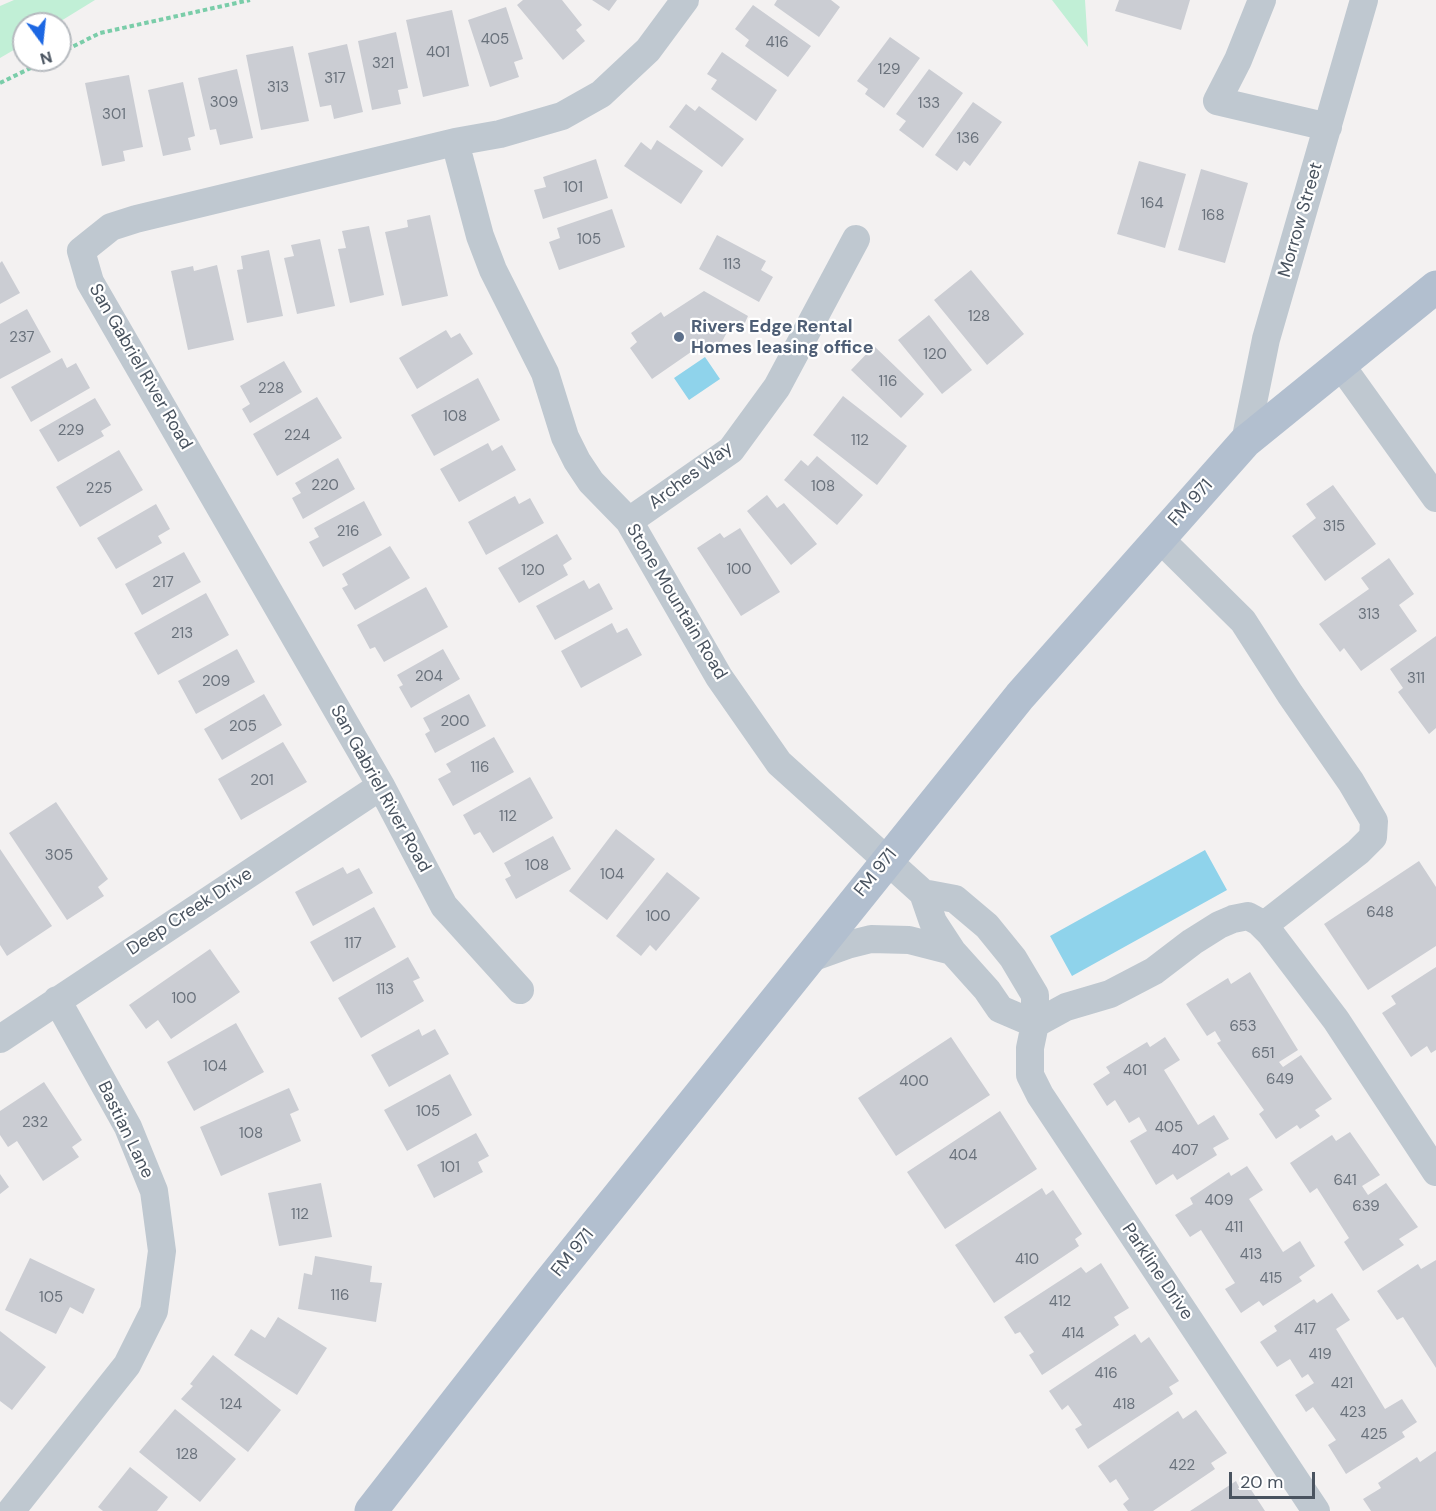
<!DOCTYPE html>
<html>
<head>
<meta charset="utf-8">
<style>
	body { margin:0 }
	#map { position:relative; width:1436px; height:1511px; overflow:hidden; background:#f3f1f1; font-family:"DM Sans",sans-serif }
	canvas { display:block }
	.north { position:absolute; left:12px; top:12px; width:60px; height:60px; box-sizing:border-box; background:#fff; border:2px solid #b6babf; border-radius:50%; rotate:165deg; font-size:16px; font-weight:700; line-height:24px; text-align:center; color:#49535f }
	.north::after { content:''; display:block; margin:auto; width:21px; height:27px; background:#1c67e3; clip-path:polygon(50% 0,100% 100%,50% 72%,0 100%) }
	.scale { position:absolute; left:1229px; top:1472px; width:86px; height:27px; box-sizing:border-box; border:3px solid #49535f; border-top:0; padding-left:8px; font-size:18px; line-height:21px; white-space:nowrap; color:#49535f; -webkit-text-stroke:4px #fff; paint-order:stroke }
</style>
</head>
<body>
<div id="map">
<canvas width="1436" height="1511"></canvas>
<div class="north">N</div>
<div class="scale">20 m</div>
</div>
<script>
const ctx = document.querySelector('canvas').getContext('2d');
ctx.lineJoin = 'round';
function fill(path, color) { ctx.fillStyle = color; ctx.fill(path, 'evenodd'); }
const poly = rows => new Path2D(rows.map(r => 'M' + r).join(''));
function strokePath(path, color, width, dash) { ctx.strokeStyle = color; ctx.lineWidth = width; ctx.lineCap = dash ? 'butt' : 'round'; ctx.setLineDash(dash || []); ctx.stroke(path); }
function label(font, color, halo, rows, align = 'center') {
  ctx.font = font + ' "DM Sans",sans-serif'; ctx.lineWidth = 4.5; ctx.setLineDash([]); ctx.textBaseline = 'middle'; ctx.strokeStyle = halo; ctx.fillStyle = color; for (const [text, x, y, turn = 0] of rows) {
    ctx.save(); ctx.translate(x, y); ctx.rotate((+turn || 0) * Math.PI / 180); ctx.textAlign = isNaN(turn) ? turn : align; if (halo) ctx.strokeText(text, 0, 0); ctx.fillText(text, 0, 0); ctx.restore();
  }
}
fill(poly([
	[14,0,95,0,56,24,24,24,24,44,0,58,0,6],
	[1052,0,1085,0,1088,47]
]), '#c1efd6');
fill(poly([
	[705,357,720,379,689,400,674,378],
	[1205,850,1227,890,1072,976,1050,936]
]), '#8fd3eb');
fill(poly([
	[523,0,562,0,582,25,576,30,585,41,563,60,517,5],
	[592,0,617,0,609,11],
	[777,0,831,0,840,7,819,37,774,5],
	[1119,0,1190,0,1181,30,1115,11],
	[753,5,811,46,788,77,745,46,749,40,735,29],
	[506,7,523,59,514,62,519,77,490,87,468,20],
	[452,10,469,86,423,97,406,20],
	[396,32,408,88,398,90,401,104,372,110,358,41],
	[890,37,920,58,884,108,865,94,868,89,857,81],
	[347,44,363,112,334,119,331,105,320,107,308,53],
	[293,46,309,121,261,130,246,55],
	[722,52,777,90,756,121,711,89,717,80,707,74],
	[237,69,253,138,220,145,216,129,210,130,198,78],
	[929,69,963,93,923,148,899,130,906,121,896,114],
	[129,75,143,147,123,151,125,161,102,166,85,83],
	[183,82,195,136,188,138,191,150,163,156,148,90],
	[973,102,1002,122,970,166,964,161,957,171,935,155],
	[686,104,695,111,699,106,744,139,722,167,669,127],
	[657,140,703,171,681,204,624,166,641,142,651,150],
	[596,159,608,198,543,219,534,190,546,187,543,177],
	[1139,161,1186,174,1165,248,1117,234],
	[1201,169,1248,183,1225,263,1178,250],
	[612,209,625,247,559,270,549,242,560,238,557,228],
	[430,215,448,296,402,306,385,232,408,227,407,220],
	[369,226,384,295,350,303,338,249,346,248,342,231],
	[717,235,766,261,761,270,773,277,759,302,699,269],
	[320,239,335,306,297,314,284,258,294,256,291,245],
	[269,250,283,316,247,323,237,270,243,269,241,256],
	[2,261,20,293,0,304,0,263],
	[217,265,234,340,188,350,171,271,193,266,194,271],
	[971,270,1024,334,987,365,934,300],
	[704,291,748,316,743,327,733,321,717,351,704,343,652,379,630,348,637,342,631,333,661,312,664,317],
	[27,309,51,352,0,379,0,324],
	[929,315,972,370,942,394,898,340],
	[446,330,451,338,460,333,473,354,417,389,399,358],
	[874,346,924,394,901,418,851,370],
	[62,358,67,368,76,363,90,388,31,422,11,387],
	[284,361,302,392,250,423,242,409,250,404,240,386],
	[478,378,500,420,434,456,411,415],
	[843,396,907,446,877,485,813,435],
	[317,397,342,438,277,476,253,434],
	[95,398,111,425,101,431,104,436,58,462,39,430],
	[488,443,492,451,502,445,516,470,459,502,440,469],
	[119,450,143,490,80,527,56,487],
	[817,456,863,495,837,525,784,480,801,460,808,466],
	[338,458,355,489,303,519,292,498,301,493,295,483],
	[1333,485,1376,544,1325,581,1292,536,1316,518,1306,504],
	[767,495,777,508,784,503,817,544,791,565,747,511],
	[515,496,519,504,530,498,544,523,486,555,468,522],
	[364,501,382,535,323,567,309,542,319,537,314,528],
	[156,504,170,529,158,536,162,543,116,569,97,538],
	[740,528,780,592,741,616,697,548,720,533,724,538],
	[557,534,572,559,563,565,568,575,519,603,498,568],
	[390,546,410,578,355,610,342,588,348,585,342,574],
	[184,552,201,582,142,615,125,584],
	[1389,558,1414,594,1399,605,1417,631,1361,671,1344,648,1340,652,1319,624,1369,589,1361,578],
	[584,580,589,589,599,583,613,609,555,640,536,606],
	[426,587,448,627,384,662,375,647,370,649,357,625],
	[206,593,229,635,158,675,134,633],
	[612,623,617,633,627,628,642,655,581,688,561,651],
	[1436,636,1436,728,1429,734,1398,692,1403,688,1390,669],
	[237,649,255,682,196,714,178,681],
	[443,649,460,679,411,708,399,687,403,685,397,675],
	[264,694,282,725,222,760,204,729],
	[469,694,486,726,435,753,425,734,430,731,423,718],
	[494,737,514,772,453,806,438,779,451,772,446,764],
	[283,742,307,782,241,820,218,779],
	[530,777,553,818,493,853,480,832,474,835,463,815],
	[56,802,108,879,98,887,104,896,67,920,9,833],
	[616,829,655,859,607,920,569,891],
	[553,836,571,869,516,899,505,879,511,876,504,863],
	[0,849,52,926,7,956,0,945],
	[1419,861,1436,887,1436,946,1368,990,1324,924],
	[343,867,347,874,359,868,373,893,313,926,295,892],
	[667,872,700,898,656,951,650,945,641,956,616,936],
	[374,907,396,947,333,982,310,942],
	[210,949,240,992,171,1039,158,1020,146,1029,129,1005],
	[408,957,420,978,413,981,424,1001,361,1038,338,998],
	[1436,967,1436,1050,1431,1053,1427,1046,1411,1057,1382,1013,1396,1004,1391,996],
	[1250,972,1298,1050,1279,1062,1283,1067,1301,1055,1332,1099,1315,1110,1320,1116,1300,1129,1297,1125,1276,1139,1259,1114,1264,1110,1217,1043,1221,1041,1215,1031,1207,1036,1186,1004,1228,978,1231,984],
	[236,1023,264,1072,194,1111,167,1062],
	[419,1029,422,1036,435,1029,449,1054,389,1087,371,1055],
	[951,1037,990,1095,896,1156,858,1098],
	[1165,1037,1180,1060,1164,1070,1198,1125,1214,1115,1229,1139,1213,1148,1217,1155,1177,1180,1173,1174,1156,1185,1130,1141,1147,1131,1139,1117,1129,1123,1115,1100,1107,1106,1093,1084,1110,1073,1106,1067,1147,1042,1150,1047],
	[450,1074,472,1115,407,1151,384,1110],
	[44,1082,82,1140,72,1147,79,1157,43,1181,17,1141,8,1147,0,1135,0,1111],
	[289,1088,299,1110,290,1114,301,1141,221,1176,200,1127],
	[1000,1111,1037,1169,945,1229,907,1172],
	[1350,1132,1380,1175,1362,1186,1368,1195,1386,1183,1418,1227,1399,1239,1404,1245,1363,1271,1344,1242,1349,1238,1317,1188,1310,1193,1290,1163,1332,1135,1336,1141],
	[476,1133,489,1156,478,1162,483,1172,434,1198,417,1165],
	[1247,1166,1263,1190,1249,1199,1283,1252,1300,1241,1315,1266,1299,1277,1302,1281,1263,1306,1259,1301,1241,1313,1225,1289,1235,1283,1201,1230,1190,1237,1175,1215,1193,1204,1190,1198,1229,1172,1231,1176],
	[0,1174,9,1187,0,1194],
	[321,1183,332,1237,279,1246,268,1193],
	[1042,1188,1046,1195,1053,1190,1082,1234,1075,1239,1079,1246,994,1303,955,1245],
	[315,1256,372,1266,370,1282,382,1283,376,1322,298,1309,304,1273,312,1275],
	[30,1258,95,1289,83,1314,70,1307,56,1334,5,1310],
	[1436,1260,1436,1368,1403,1317,1397,1320,1377,1291,1418,1264,1421,1269],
	[1101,1263,1129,1308,1114,1317,1119,1325,1042,1375,1029,1355,1034,1352,1020,1332,1015,1334,1004,1317,1081,1267,1086,1273],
	[1332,1293,1350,1320,1336,1329,1385,1409,1402,1399,1417,1422,1402,1432,1405,1437,1346,1474,1328,1445,1336,1440,1313,1407,1306,1412,1295,1395,1314,1383,1308,1374,1302,1378,1290,1359,1277,1367,1260,1342,1277,1331,1274,1326,1314,1299,1317,1303],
	[278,1317,327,1348,297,1395,234,1355,251,1329,265,1338],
	[0,1331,46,1367,12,1410,0,1401],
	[1135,1334,1141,1343,1149,1337,1179,1381,1169,1387,1173,1394,1088,1449,1075,1429,1082,1425,1068,1405,1062,1410,1049,1391],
	[213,1355,281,1410,248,1452,181,1399,193,1386,190,1384],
	[175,1409,236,1459,200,1502,139,1452],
	[1196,1410,1227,1453,1211,1463,1215,1469,1153,1511,1128,1511,1123,1504,1129,1499,1116,1479,1110,1483,1098,1466,1178,1411,1183,1419],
	[1436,1451,1436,1511,1371,1511,1363,1499,1381,1488,1378,1483,1417,1457,1420,1462],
	[130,1467,168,1497,157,1511,103,1511,98,1507],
	[1236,1481,1239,1487,1246,1482,1265,1511,1190,1511]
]), '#cbcdd3');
strokePath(poly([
	[60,53,100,33,250,0],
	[0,83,47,60]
]), '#7acda9', 4, [4.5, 3]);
strokePath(poly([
	[1262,0,1238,60,1217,101,1328,127],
	[455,142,480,236,493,270,545,373,565,437,577,461,591,482,629,521,719,677,779,763,923,893,933,922,952,951,987,990,1000,1009,1035,1024],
	[1340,364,1436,498],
	[1245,442,1266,339,1364,0],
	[629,521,731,450,777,387,856,239],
	[1159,538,1243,621,1290,694,1351,782,1374,821,1373,837,1358,852,1263,926],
	[923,893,955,899,987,926,1013,958,1035,995,1035,1024,1030,1048,1030,1075,1040,1095,1316,1511],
	[808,959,847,945,871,939,909,940,952,951],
	[520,990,444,906,381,786,90,282,81,251,111,227,136,219,455,142,500,134,562,116,601,94,648,50,685,0],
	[1035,1024,1066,1007,1110,994,1154,971,1192,942,1219,925,1233,919,1248,916,1259,922,1270,933,1336,1020,1436,1172],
	[0,1039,381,786],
	[11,1511,127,1365,154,1311,162,1251,154,1191,128,1127,57,1000]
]), '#bfc8d0', 28);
strokePath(poly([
	[371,1511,548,1284,1020,696,1245,442,1436,287]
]), '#b2bfcf', 33);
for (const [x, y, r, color] of [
	[679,337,6,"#5c6f8a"]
]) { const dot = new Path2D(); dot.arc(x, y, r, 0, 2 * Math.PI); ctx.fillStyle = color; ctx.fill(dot); strokePath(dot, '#fff', 2); }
label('15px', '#6a727c', null, [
	["405",495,40],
	["416",777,43],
	["401",438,53],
	["321",383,64],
	["129",889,70],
	["317",335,79],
	["313",278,88],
	["309",224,103],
	["133",929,104],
	["301",114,115],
	["136",968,139],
	["101",573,188],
	["164",1152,204],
	["168",1213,216],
	["105",589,240],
	["113",732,265],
	["128",979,317],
	["237",22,338],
	["120",935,355],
	["116",888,382],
	["228",271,389],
	["108",455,417],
	["229",71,431],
	["224",297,436],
	["112",860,441],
	["220",325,486],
	["108",823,487],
	["225",99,489],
	["315",1334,527],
	["216",348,532],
	["100",739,570],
	["120",533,571],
	["217",163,583],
	["313",1369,615],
	["213",182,634],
	["204",429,677],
	["311",1416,679],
	["209",216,682],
	["200",455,722],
	["205",243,727],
	["116",480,768],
	["201",262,781],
	["112",508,817],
	["305",59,856],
	["108",537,866],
	["104",612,875],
	["648",1380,913],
	["100",658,917],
	["117",353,944],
	["113",385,990],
	["100",184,999],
	["653",1243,1027],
	["651",1263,1054],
	["104",215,1067],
	["401",1135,1071],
	["649",1280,1080],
	["400",914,1082],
	["105",428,1112],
	["232",35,1123],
	["405",1169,1128],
	["108",251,1134],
	["407",1185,1151],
	["404",963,1156],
	["101",450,1168],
	["641",1345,1181],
	["409",1219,1201],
	["639",1366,1207],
	["112",300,1215],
	["411",1234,1228],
	["413",1251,1255],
	["410",1027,1260],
	["415",1271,1279],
	["116",340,1296],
	["105",51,1298],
	["412",1060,1302],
	["417",1305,1330],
	["414",1073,1334],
	["419",1320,1355],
	["416",1106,1374],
	["421",1342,1384],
	["124",231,1405],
	["418",1124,1405],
	["423",1353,1413],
	["425",1374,1435],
	["128",187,1455],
	["422",1182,1466]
]);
label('18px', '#49535f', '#fff', [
	["Morrow Street",1301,220,-74],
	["San Gabriel River Road",140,367,60],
	["Arches Way",691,476,-37],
	["FM 971",1191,503,-48],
	["Stone Mountain Road",676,602,59],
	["San Gabriel River Road",380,789,61],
	["FM 971",876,873,-51],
	["Deep Creek Drive",190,912,-33],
	["Bastian Lane",125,1130,64],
	["FM 971",573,1253,-51],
	["Parkline Drive",1157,1272,56]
]);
label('bold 18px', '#4e5e75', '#fff', [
	["Rivers Edge Rental",691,327],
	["Homes leasing office",691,348]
], 'left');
</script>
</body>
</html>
